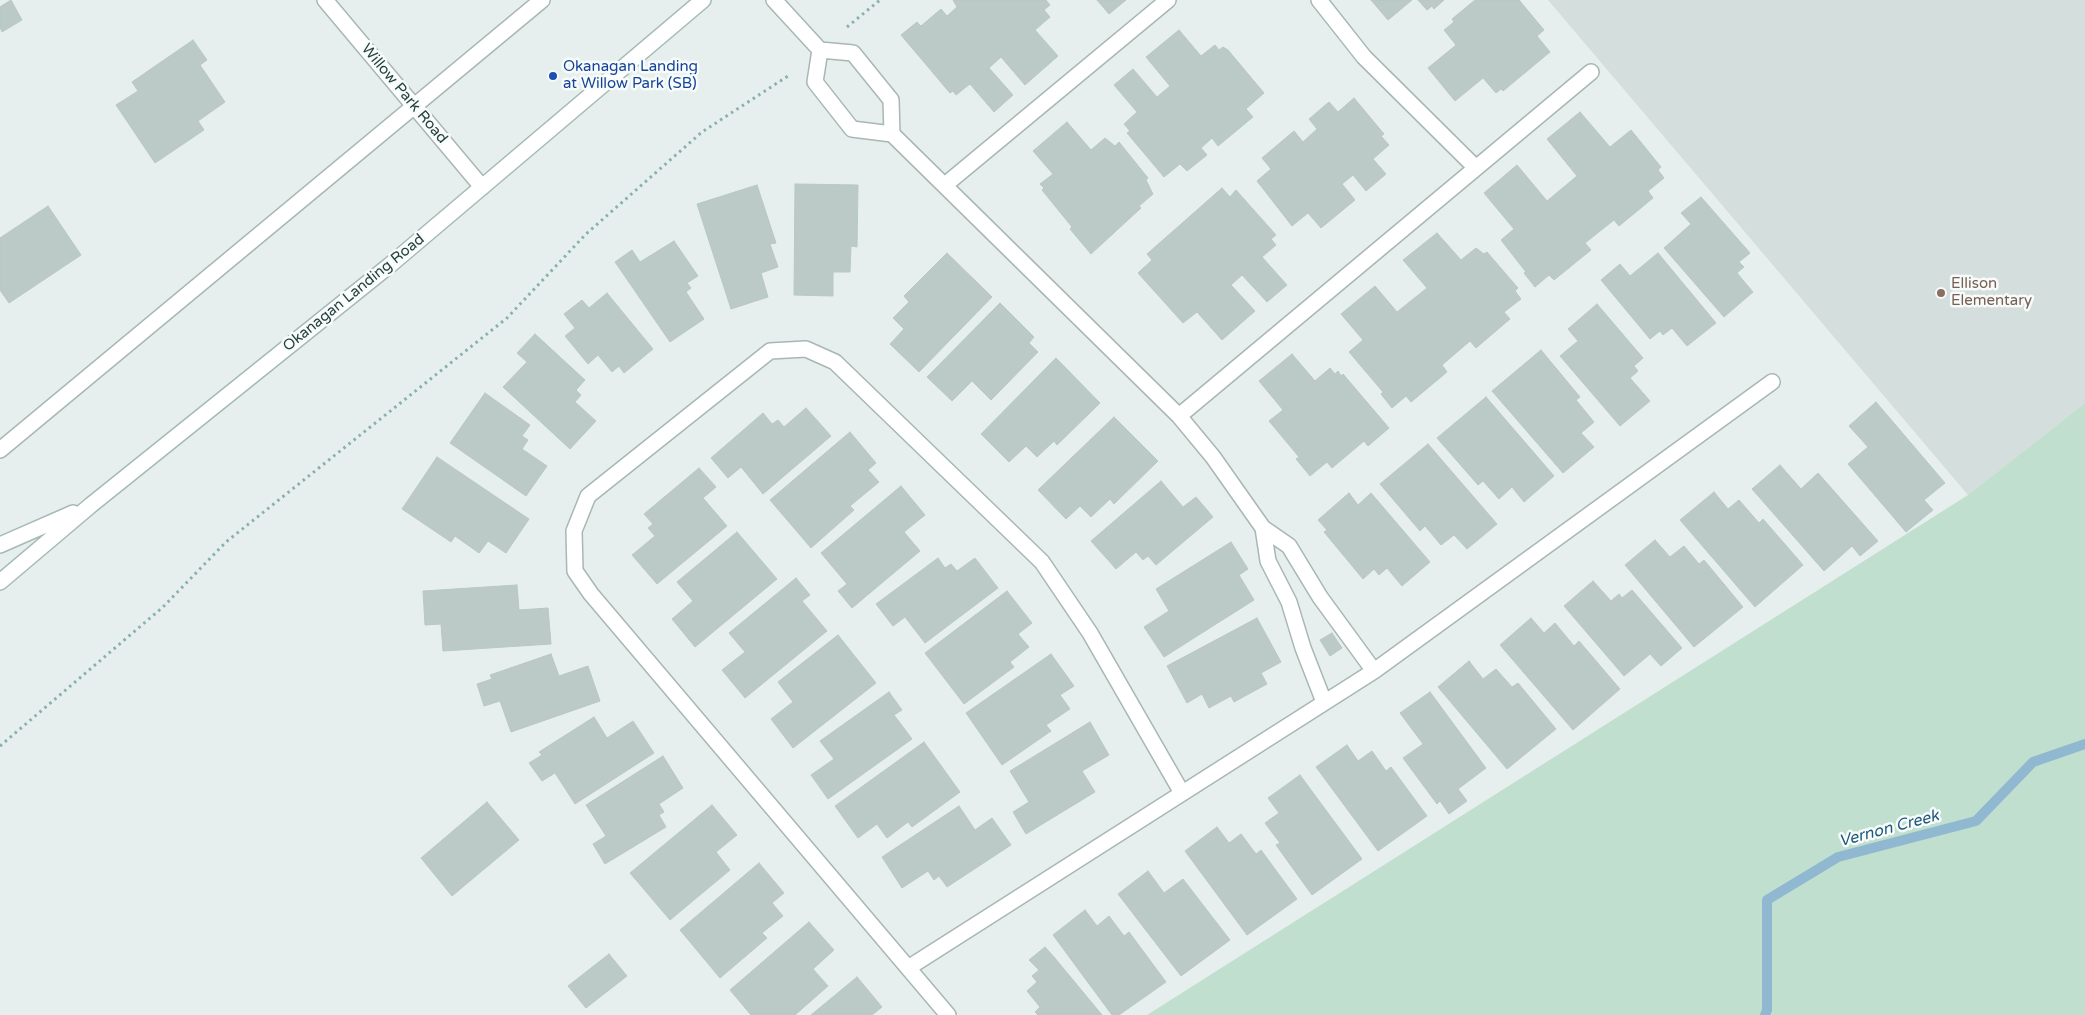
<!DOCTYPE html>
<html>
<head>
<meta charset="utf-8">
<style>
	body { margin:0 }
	canvas { display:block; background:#e6efed }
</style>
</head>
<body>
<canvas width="2085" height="1015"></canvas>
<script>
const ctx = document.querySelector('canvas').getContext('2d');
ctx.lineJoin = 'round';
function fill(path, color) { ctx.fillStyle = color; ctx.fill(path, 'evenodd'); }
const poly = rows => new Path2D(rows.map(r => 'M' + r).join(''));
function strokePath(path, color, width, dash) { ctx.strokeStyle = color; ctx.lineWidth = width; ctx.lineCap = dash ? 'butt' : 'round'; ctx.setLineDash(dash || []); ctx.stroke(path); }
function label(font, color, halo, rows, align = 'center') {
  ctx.font = font + ' "Varela Round",sans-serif'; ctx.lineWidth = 5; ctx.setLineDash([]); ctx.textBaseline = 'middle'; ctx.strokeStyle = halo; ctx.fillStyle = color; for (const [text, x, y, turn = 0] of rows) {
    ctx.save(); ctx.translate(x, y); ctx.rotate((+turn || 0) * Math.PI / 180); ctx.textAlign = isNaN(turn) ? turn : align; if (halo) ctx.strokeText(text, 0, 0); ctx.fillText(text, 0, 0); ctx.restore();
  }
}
fill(poly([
	[1548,0,2085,0,2085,403,1968,495]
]), '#d4dedc');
fill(poly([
	[2085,403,2085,1015,1147,1015,1968,495]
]), '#c0dfcf');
strokePath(poly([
	[1765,1015,1767,1010,1767,900,1838,857,1976,821,2033,762,2085,744]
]), '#90b9d1', 10);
const building = poly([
	[11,0,22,20,2,32,0,27,0,7,11,0],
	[1046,0,1050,5,1044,10,1050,17,1035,30,1058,56,1025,85,1001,57,989,68,1013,95,994,112,970,84,956,95,953,91,950,93,901,35,917,22,921,26,941,9,947,16,957,7,953,0,1046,0],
	[1097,0,1126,0,1109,14,1097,0],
	[1371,0,1412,0,1388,20,1371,0],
	[1418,0,1444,0,1434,9,1432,6,1427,10,1418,0],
	[1475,0,1519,0,1544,30,1537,36,1550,52,1503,91,1501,89,1496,93,1483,78,1455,101,1428,68,1456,45,1444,30,1454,22,1452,19,1475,0],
	[1179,30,1201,56,1215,45,1219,50,1223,47,1228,50,1264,93,1246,109,1253,117,1218,146,1212,138,1201,148,1207,155,1187,171,1180,164,1164,177,1127,133,1130,131,1124,124,1137,112,1114,85,1133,69,1157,97,1170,86,1146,57,1179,30],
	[193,40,207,60,200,65,225,102,198,121,204,130,155,163,116,105,138,91,132,82,193,40],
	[1354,98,1384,134,1381,136,1389,145,1373,159,1386,174,1366,191,1353,175,1342,184,1355,200,1321,228,1308,213,1292,226,1257,181,1271,169,1262,158,1294,131,1303,142,1317,129,1309,119,1329,102,1338,112,1354,98],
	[1580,112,1610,147,1631,130,1661,167,1658,170,1664,178,1648,191,1653,198,1619,226,1614,220,1585,243,1591,250,1554,280,1549,275,1535,287,1524,273,1526,272,1501,240,1514,229,1484,193,1517,165,1547,201,1577,176,1547,139,1580,112],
	[1067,122,1091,150,1105,138,1115,146,1119,142,1148,178,1146,180,1153,194,1139,206,1141,208,1091,254,1070,229,1072,227,1042,190,1044,188,1040,184,1053,174,1033,151,1067,122],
	[795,184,858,185,857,247,851,246,850,272,833,272,833,296,794,295,795,184],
	[757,185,776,243,770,244,778,267,761,273,768,297,731,309,697,204,757,185],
	[1222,188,1230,197,1236,190,1276,235,1271,239,1276,245,1262,257,1287,285,1267,302,1242,275,1231,285,1255,311,1222,340,1197,312,1183,323,1138,273,1152,260,1147,254,1222,188],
	[1701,197,1750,253,1739,262,1744,267,1737,273,1753,292,1724,317,1664,248,1691,224,1681,213,1701,197],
	[48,206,81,255,9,303,0,290,0,238,48,206],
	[1437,233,1461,260,1476,248,1484,254,1487,252,1518,288,1515,291,1521,299,1504,312,1510,319,1476,348,1470,341,1442,365,1447,372,1411,402,1406,396,1392,408,1381,394,1383,392,1349,352,1363,340,1341,314,1375,286,1397,312,1427,288,1403,260,1437,233],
	[674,241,698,276,687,283,691,288,686,292,704,319,670,342,615,262,632,250,640,262,674,241],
	[947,253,992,297,919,372,890,344,904,329,893,318,909,302,904,296,947,253],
	[1658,253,1716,323,1687,346,1672,328,1663,335,1660,331,1650,339,1601,280,1620,264,1630,276,1658,253],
	[607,293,653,349,624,373,619,366,612,372,598,355,588,364,565,336,575,328,564,314,582,300,589,308,607,293],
	[1000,303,1034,337,1029,343,1038,352,991,400,972,381,952,401,927,377,1000,303],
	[1597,304,1643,358,1634,366,1638,371,1630,378,1650,401,1620,426,1560,356,1578,341,1568,329,1597,304],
	[535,334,585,380,576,390,581,395,575,402,596,421,570,449,503,387,527,362,517,353,535,334],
	[1541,350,1580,397,1576,400,1594,422,1581,433,1594,447,1563,473,1492,391,1541,350],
	[1292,354,1315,381,1330,368,1335,374,1338,371,1341,376,1343,374,1389,428,1368,446,1364,441,1332,468,1327,462,1310,476,1296,459,1299,457,1269,421,1283,410,1259,381,1292,354],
	[1056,358,1100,403,1057,445,1054,441,1037,457,1026,446,1009,462,981,434,1056,358],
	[485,393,530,425,522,436,528,440,522,449,547,466,526,496,450,443,485,393],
	[1486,397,1554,476,1524,502,1512,487,1499,499,1483,481,1478,485,1437,438,1486,397],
	[1876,402,1945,483,1924,500,1933,510,1906,532,1848,464,1868,447,1849,426,1876,402],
	[806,408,831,436,763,494,741,467,728,478,711,458,763,413,772,424,778,420,784,427,806,408],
	[1114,417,1158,461,1114,504,1110,499,1091,517,1080,506,1066,519,1038,490,1114,417],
	[850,432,876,463,868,470,879,482,850,506,854,510,811,548,770,500,850,432],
	[1428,444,1497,524,1467,549,1454,535,1441,545,1425,526,1420,531,1380,484,1428,444],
	[437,457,529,519,506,553,488,541,479,553,455,536,451,542,402,509,437,457],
	[1780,465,1801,489,1818,473,1878,541,1860,556,1852,546,1824,571,1752,489,1780,465],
	[699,468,716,487,703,498,727,526,657,584,632,555,655,536,648,528,653,524,644,514,699,468],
	[1161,481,1183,507,1196,497,1213,517,1156,565,1148,556,1143,560,1136,552,1116,569,1091,541,1161,481],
	[901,486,925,515,904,532,920,551,852,608,838,591,847,584,821,553,901,486],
	[1714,492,1728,509,1739,500,1759,523,1763,519,1803,565,1755,607,1680,520,1714,492],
	[1349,493,1358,505,1371,493,1430,562,1402,586,1387,568,1379,575,1374,569,1363,579,1324,532,1327,530,1318,520,1349,493],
	[737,532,777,579,695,647,672,619,693,601,677,582,737,532],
	[1655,540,1670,557,1684,546,1699,564,1704,560,1743,607,1694,647,1625,565,1655,540],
	[1231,542,1248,569,1239,575,1254,600,1164,657,1144,627,1169,611,1156,589,1231,542],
	[938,558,945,568,951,564,957,571,975,558,998,588,925,643,905,617,893,626,876,604,938,558],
	[796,578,810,595,802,601,827,631,745,698,722,670,745,652,729,633,796,578],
	[1593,581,1611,601,1619,594,1622,598,1632,590,1682,648,1661,666,1650,654,1624,676,1564,606,1593,581],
	[517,585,519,610,548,608,551,644,443,651,441,624,425,625,423,591,517,585],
	[1007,591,1032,623,1018,634,1029,647,1010,662,1014,667,964,704,925,653,1007,591],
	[1257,618,1281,662,1261,673,1267,684,1234,702,1231,696,1209,708,1202,694,1187,703,1167,666,1257,618],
	[1531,618,1544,633,1555,623,1574,646,1579,641,1620,689,1573,730,1500,645,1531,618],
	[1332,633,1342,648,1330,656,1320,640,1332,633],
	[838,635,876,683,793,748,771,719,793,702,778,682,838,635],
	[551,654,559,676,588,666,600,701,511,732,500,701,484,706,477,684,492,679,490,675,551,654],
	[1051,654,1074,686,1060,695,1070,709,1046,725,1051,731,1002,765,966,713,1051,654],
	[1469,661,1483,679,1496,669,1512,687,1518,683,1556,729,1507,769,1438,687,1469,661],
	[889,692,902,710,894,715,912,739,828,799,811,775,834,759,820,741,889,692],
	[1430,692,1486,768,1458,789,1467,801,1449,814,1440,801,1437,804,1403,758,1423,744,1400,713,1430,692],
	[594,717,607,738,633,721,654,753,575,804,555,773,542,781,529,763,542,755,539,752,594,717],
	[1090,722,1109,755,1082,771,1095,792,1026,834,1013,812,1029,802,1010,771,1090,722],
	[924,742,960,792,912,827,908,822,887,838,877,824,858,838,835,806,924,742],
	[1347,745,1358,761,1372,751,1386,771,1391,767,1427,816,1378,851,1316,767,1347,745],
	[663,756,683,788,659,804,664,812,659,815,666,827,605,864,593,844,606,836,586,805,663,756],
	[1300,775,1362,859,1312,895,1276,845,1280,843,1265,823,1279,813,1268,798,1300,775],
	[487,802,519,840,452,896,421,858,487,802],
	[712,805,737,835,716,852,730,870,670,920,630,873,712,805],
	[959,806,975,830,992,818,1011,845,947,887,939,876,934,880,928,871,902,888,882,857,959,806],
	[1217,827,1229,843,1241,834,1256,854,1261,850,1297,899,1247,935,1185,851,1217,827],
	[759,863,784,893,772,903,783,916,762,933,767,938,720,978,680,930,759,863],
	[1148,871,1164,893,1183,879,1230,940,1181,976,1118,894,1148,871],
	[1085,910,1097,926,1109,916,1124,936,1129,932,1166,982,1119,1015,1112,1015,1053,935,1085,910],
	[809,922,834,950,813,969,828,986,795,1015,751,1015,730,990,809,922],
	[1045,947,1054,957,1102,1015,1038,1015,1035,1012,1040,1007,1027,991,1037,982,1032,976,1039,970,1029,960,1045,947],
	[609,954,627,976,586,1008,568,986,609,954],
	[857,977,882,1007,872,1015,811,1015,857,977]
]);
fill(building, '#bbc9c7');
strokePath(building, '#b8c8c5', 1);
const lane = poly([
	[774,0,820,50,853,53,891,100,892,134],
	[1319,0,1364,57,1476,168],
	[820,50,815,82,852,129,892,134,1179,416,1213,457,1263,528,1289,546,1320,597,1374,671],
	[945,185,1168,0],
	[1179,416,1591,72],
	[1263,528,1268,561,1289,602,1303,648,1324,702],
	[908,968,1374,671,1772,382],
	[948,1015,591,594,575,571,574,531,588,496,770,351,806,349,835,362,1042,562,1090,633,1182,793]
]);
const street = poly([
	[325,0,482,187],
	[0,450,542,0]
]);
const secondary = poly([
	[0,545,73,513],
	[0,582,91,505,390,265,703,0]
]);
strokePath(lane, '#a8b7b5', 18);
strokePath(street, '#a8b7b5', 18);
strokePath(secondary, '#a5bab7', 18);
strokePath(poly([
	[847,27,880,0],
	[0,746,163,607,226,542,507,318,586,234,702,132,788,76]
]), '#88b1ad', 3, [2.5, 4]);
strokePath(lane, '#fff', 15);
strokePath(street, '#fff', 15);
strokePath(secondary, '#fff', 15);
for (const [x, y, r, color] of [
	[553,76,5,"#1a4fb4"],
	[1941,293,5,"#8d6e63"]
]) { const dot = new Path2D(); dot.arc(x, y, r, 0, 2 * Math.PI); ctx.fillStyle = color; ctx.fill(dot); strokePath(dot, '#f7fbfa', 2); }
label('15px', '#164399', '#f7fbfa', [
	["Okanagan Landing",563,67],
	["at Willow Park (SB)",563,84]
], 'left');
label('15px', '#25413f', '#f7fbfa', [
	["Willow Park Road",404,94,50],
	["Okanagan Landing Road",354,293,-39]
]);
label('15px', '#785e54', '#f7fbfa', [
	["Ellison",1951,284],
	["Elementary",1951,301]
], 'left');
label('italic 16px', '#20587c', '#f7fbfa', [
	["Vernon Creek",1889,829,-15]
]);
</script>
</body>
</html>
